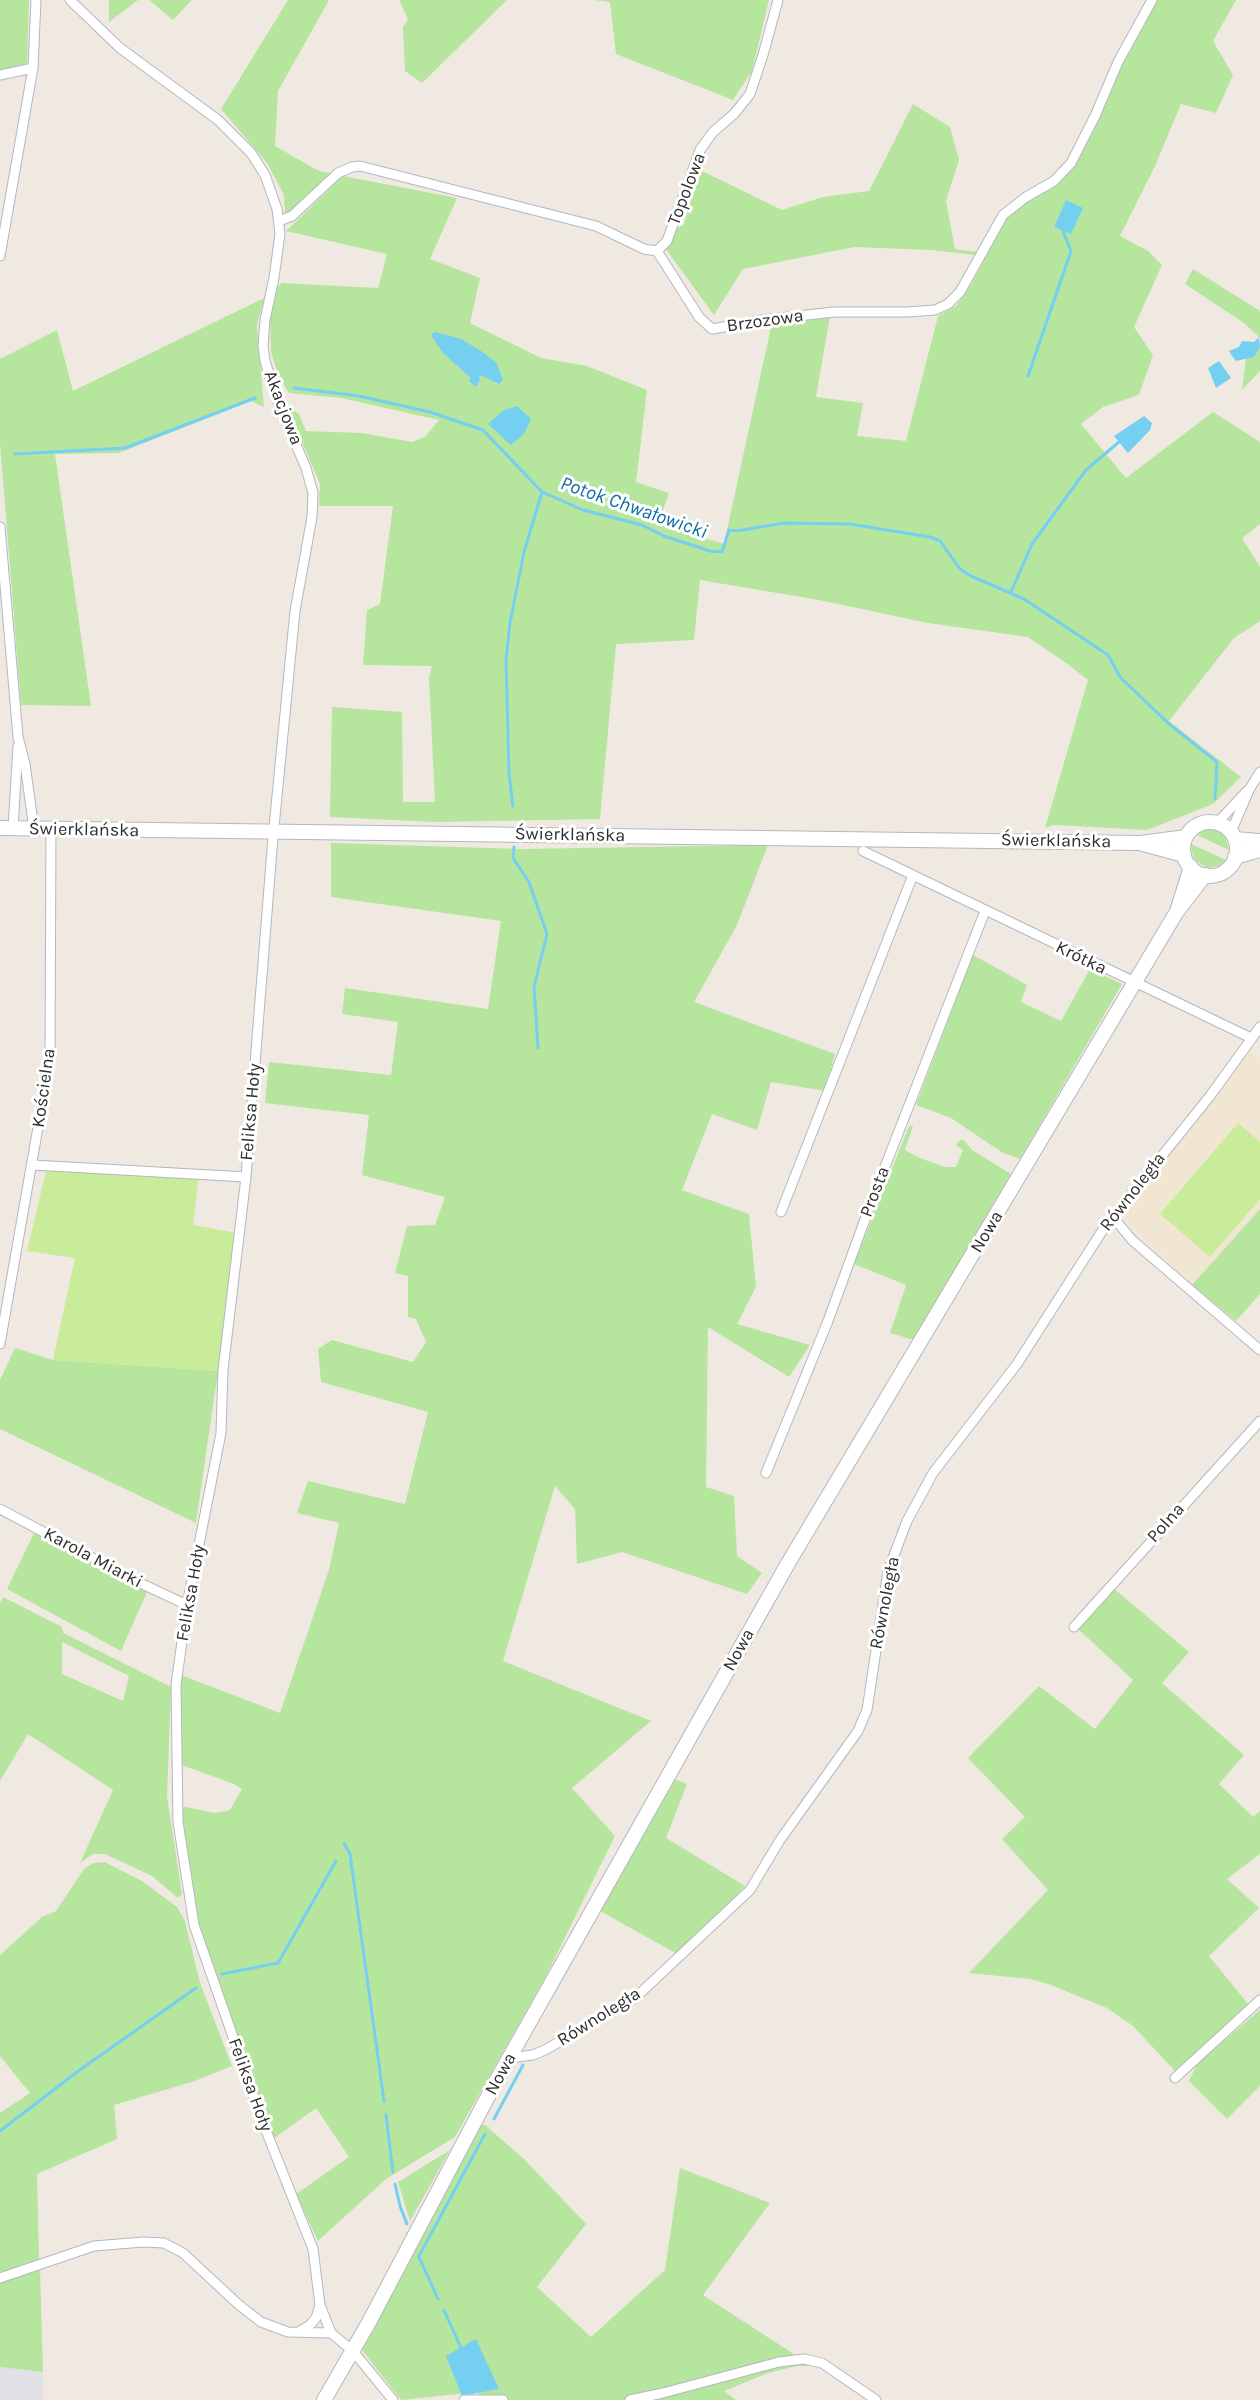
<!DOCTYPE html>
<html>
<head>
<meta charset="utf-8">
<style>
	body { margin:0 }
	canvas { display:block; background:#efe9e1 }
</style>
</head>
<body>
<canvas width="1260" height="2400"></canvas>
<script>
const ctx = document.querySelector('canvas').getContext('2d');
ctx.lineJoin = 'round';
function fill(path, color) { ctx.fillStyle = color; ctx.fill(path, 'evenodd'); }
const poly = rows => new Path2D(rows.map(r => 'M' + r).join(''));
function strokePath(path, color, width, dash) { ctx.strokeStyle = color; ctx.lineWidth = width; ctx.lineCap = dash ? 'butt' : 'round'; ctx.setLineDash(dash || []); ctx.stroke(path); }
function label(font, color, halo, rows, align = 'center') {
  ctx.font = font + ' Karla,sans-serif'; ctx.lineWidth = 6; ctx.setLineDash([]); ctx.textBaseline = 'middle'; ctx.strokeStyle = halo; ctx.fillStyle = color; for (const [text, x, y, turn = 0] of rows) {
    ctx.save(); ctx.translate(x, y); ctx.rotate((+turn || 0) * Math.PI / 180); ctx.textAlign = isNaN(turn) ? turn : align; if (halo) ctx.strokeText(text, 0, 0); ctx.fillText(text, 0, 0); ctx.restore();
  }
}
fill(poly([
	[0,2367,43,2372,43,2400,0,2400]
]), '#e3e1e8');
fill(poly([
	[1248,1052,1260,1057,1260,1209,1192,1285,1128,1223,1127,1209]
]), '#f0e6d1');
fill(poly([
	[0,0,29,0,27,64,0,71],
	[109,0,138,0,109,22],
	[149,0,192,0,173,20],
	[288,0,329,0,278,91,275,146,319,171,331,173,292,212,285,213,284,195,267,163,221,109],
	[399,0,507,0,422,83,405,71,403,27,408,19],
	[593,0,769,0,752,71,733,100,616,54,610,2],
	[1156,0,1236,0,1213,41,1233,75,1216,113,1181,104,1155,166,1120,236,1148,251,1162,265,1134,327,1153,355,1139,395,1103,407,1081,424,1126,478,1213,412,1260,442,1260,524,1242,538,1260,567,1260,621,1234,638,1169,721,1241,777,1213,804,1147,830,1054,825,1045,828,1088,680,1066,663,1028,637,928,623,819,600,700,580,694,640,616,644,600,819,436,822,330,817,332,707,402,712,403,802,435,802,429,678,432,666,363,665,367,610,380,604,393,506,319,506,320,484,286,405,299,414,306,431,362,433,412,442,425,437,439,420,341,398,289,393,278,375,271,352,270,315,277,287,282,283,378,288,387,254,286,231,343,176,457,198,430,259,480,278,470,323,541,358,587,366,647,390,636,482,669,493,658,524,724,544,771,327,830,316,816,397,863,403,857,436,906,441,938,316,956,306,971,285,1007,216,1017,206,1062,179,1086,145,1119,68],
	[913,104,950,127,959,160,946,201,955,249,979,252,977,255,930,250,854,247,743,269,714,315,660,241,684,224,700,170,782,210,823,197,869,191],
	[1193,269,1260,311,1260,338,1244,323,1185,284],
	[264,298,257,325,264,407,251,401,119,453,55,454,91,706,21,705,0,442,0,359,57,330,73,391],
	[1260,347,1260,371,1242,390,1246,358,1254,357],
	[1208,829,1214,830,1225,836,1229,850,1197,835],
	[331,843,521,849,768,845,737,925,694,1002,835,1054,825,1091,771,1082,757,1130,712,1114,682,1190,749,1214,756,1287,737,1324,810,1345,789,1377,708,1327,706,1487,734,1496,737,1556,762,1573,747,1594,622,1552,577,1564,575,1509,555,1486,503,1661,651,1721,572,1788,615,1836,546,1976,455,2137,386,2179,318,2241,296,2194,349,2157,316,2108,273,2139,196,1925,181,1818,181,1806,215,1813,230,1810,242,1789,234,1784,179,1764,181,1675,280,1713,329,1570,339,1523,297,1513,308,1481,405,1504,428,1412,321,1382,318,1349,332,1340,413,1362,426,1342,416,1319,408,1317,408,1276,395,1273,407,1226,435,1225,445,1197,362,1175,369,1115,265,1103,269,1062,391,1075,398,1022,342,1014,345,988,488,1009,501,921,331,897],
	[1191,844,1226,860,1219,866,1207,868,1195,860,1192,853],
	[973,955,1027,985,1021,1002,1061,1021,1090,969,1122,984,1020,1159,1003,1153,951,1118,916,1105],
	[909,1126,913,1126,905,1150,917,1157,945,1167,956,1167,963,1150,956,1145,960,1140,964,1140,972,1150,1011,1174,914,1340,890,1333,906,1285,854,1264],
	[1260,1209,1260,1294,1236,1321,1192,1285],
	[15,1348,53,1360,218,1371,196,1523,0,1429,0,1380],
	[35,1531,147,1592,121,1651,7,1589],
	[1112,1587,1189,1652,1162,1683,1244,1755,1219,1784,1253,1817,1260,1811,1260,1854,1227,1879,1259,1908,1209,1956,1248,2004,1175,2071,1133,2026,1107,2008,1051,1985,1031,1979,969,1973,1048,1890,1002,1839,1025,1817,968,1758,1039,1686,1095,1729,1133,1680,1077,1628],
	[3,1597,62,1627,63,1633,171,1687,167,1797,182,1894,178,1898,152,1876,105,1854,93,1854,80,1863,113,1790,28,1734,0,1781,0,1603],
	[62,1642,129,1676,123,1701,62,1674],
	[673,1779,687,1784,666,1838,745,1886,679,1955,600,1911],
	[105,1862,142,1881,177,1907,185,1921,200,1983,232,2066,192,2082,114,2105,117,2139,37,2174,39,2259,16,2269,0,2272,0,2113,30,2093,0,2056,0,1955,42,1917,56,1911,84,1869,93,1863],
	[1260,2010,1260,2086,1227,2119,1189,2081,1197,2064],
	[480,2125,485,2125,524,2159,586,2224,537,2287,591,2337,665,2270,680,2168,770,2203,703,2295,812,2366,797,2366,768,2373,724,2391,736,2400,480,2400,478,2392,401,2400,362,2350],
	[450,2150,410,2221,398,2182],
	[40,2269,43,2372,0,2367,0,2283]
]), '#b6e59e');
fill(poly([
	[1238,1123,1260,1142,1260,1199,1210,1257,1160,1214],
	[46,1171,199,1175,193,1225,238,1233,227,1324,218,1371,53,1360,75,1258,27,1251]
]), '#c9ec9a');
fill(poly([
	[1066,200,1083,208,1071,234,1054,227],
	[435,332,461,339,481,351,496,362,503,380,499,384,481,375,479,377,480,380,476,387,469,381,471,378,443,353,431,335],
	[1259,337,1260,347,1254,357,1236,361,1232,356,1229,351,1239,347,1242,341,1254,342],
	[1219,361,1231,378,1216,388,1208,368],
	[517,406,531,419,524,434,511,445,488,424,504,410],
	[1144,416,1152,423,1150,430,1128,453,1114,436],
	[476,2339,499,2389,462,2396,446,2356]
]), '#75cff0');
strokePath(poly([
	[1028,376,1071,251,1063,231],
	[294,388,359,396,430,412,483,430,542,492,583,510,642,525,664,536,710,551,722,552,729,530,736,531,784,523,850,524,930,537,940,541,960,569,971,576,1024,599,1108,655,1120,677,1169,724,1217,762,1215,799],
	[15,454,125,448,255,398],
	[1011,592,1032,544,1086,470,1119,442],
	[513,806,509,774,506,659,510,623,524,552,542,492],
	[514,847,513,858,529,882,547,934,534,987,538,1048],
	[344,1843,350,1854,384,2101],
	[222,1974,278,1963,336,1861],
	[386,2115,393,2172],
	[494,2119,523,2065],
	[0,2131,81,2069,196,1988],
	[395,2184,400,2206,407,2224],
	[419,2256,485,2134],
	[419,2257,438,2299],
	[444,2310,461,2348]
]), '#75cff0', 3);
const street = poly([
	[70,0,120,48,218,120,251,153,265,175,277,209,280,234,274,278,265,320,263,346,265,361,278,403,306,468,313,493,312,517,295,611,273,837,246,1177,223,1370,221,1433,187,1605,176,1685,178,1822,194,1925,263,2123,313,2249,320,2305,331,2333],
	[0,75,33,68],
	[279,221,292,216,338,173,352,167,360,166,596,226,644,249,657,251,699,317,712,329,762,320,834,312,907,312,935,310,948,304,960,292,1003,215,1026,197,1054,181,1071,163,1095,116,1118,62,1152,0],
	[657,251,667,241,700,150,713,132,734,114,750,94,763,55,778,0],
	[0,256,33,68,36,0],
	[0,527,18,737,25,764,34,829],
	[1217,823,1248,790],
	[13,828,18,746],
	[1231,832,1249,790,1260,772],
	[863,851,1251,1038],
	[33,1165,246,1177],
	[781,1212,913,875],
	[1113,1217,1132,1240,1260,1350],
	[0,1344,50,1059,51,829],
	[766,1473,828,1321,872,1200,985,911],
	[0,1509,136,1581,187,1605],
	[1074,1627,1260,1421],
	[509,2058,533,2055,545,2050,635,1998,750,1890,780,1840,858,1731,867,1710,888,1571,907,1521,933,1473,1017,1364,1104,1228,1210,1096,1260,1027],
	[1175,2078,1260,2000],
	[0,2278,94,2246,143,2242,164,2243,183,2253,239,2305,261,2322,288,2332,331,2333,353,2351,393,2400],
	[300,2331,310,2325,316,2318,320,2305],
	[464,2400,503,2400],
	[630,2400,663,2393,779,2362,804,2359,822,2363,876,2400]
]);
const secondary = poly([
	'1183 849a27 27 0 1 1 54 0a27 27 0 1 1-54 0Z',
	[0,828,1141,843,1186,837],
	[1235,839,1260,841],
	[1143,844,1184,855],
	[1235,857,1260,850],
	[1178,908,1191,867],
	[324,2400,368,2324,494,2085,787,1565,1176,913,1205,875]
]);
strokePath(street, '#b4b7c1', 11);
strokePath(secondary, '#b4b7c1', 16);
strokePath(street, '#fff', 9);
strokePath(secondary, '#fff', 14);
label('18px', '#2e2e2e', '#fff', [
	["Topolowa",687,189,-69],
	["Brzozowa",765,321,-8],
	["Akacjowa",283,408,69],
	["Świerklańska",84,830,1],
	["Świerklańska",570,835,1],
	["Świerklańska",1056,841,1],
	["Krótka",1081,958,26],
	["Kościelna",44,1088,-82],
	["Feliksa Hoły",251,1112,-85],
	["Prosta",875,1192,-69],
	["Równoległa",1133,1192,-52],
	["Nowa",987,1232,-59],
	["Polna",1166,1523,-48],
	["Karola Miarki",93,1558,28],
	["Feliksa Hoły",191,1593,-80],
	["Równoległa",885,1603,-79],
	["Nowa",739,1650,-61],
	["Równoległa",599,2017,-32],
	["Nowa",501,2074,-61],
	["Feliksa Hoły",250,2085,70]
]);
label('italic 20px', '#0d6fa3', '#fff', [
	["Potok Chwałowicki",634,508,19]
]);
</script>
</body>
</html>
